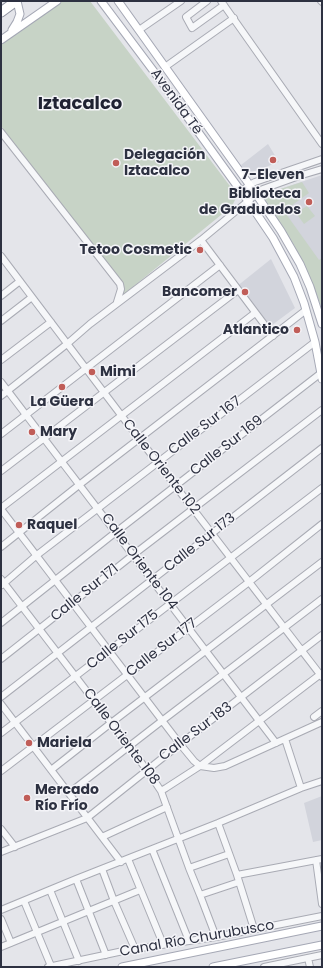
<!DOCTYPE html>
<html>
<head>
<meta charset="utf-8">
<style>
	body { margin:0 }
	#map { position:relative; width:323px; height:968px; overflow:hidden; background:#e4e5ea; font-family:Poppins,sans-serif }
	canvas { display:block }
	.frame { position:absolute; inset:0; border:2px solid #2d3141; pointer-events:none }
</style>
</head>
<body>
<div id="map">
<canvas width="323" height="968"></canvas>
<div class="frame"></div>
</div>
<script>
const ctx = document.querySelector('canvas').getContext('2d');
ctx.lineJoin = 'round';
function fill(path, color) { ctx.fillStyle = color; ctx.fill(path, 'evenodd'); }
const poly = rows => new Path2D(rows.map(r => 'M' + r).join(''));
function strokePath(path, color, width, dash) { ctx.strokeStyle = color; ctx.lineWidth = width; ctx.lineCap = dash ? 'butt' : 'round'; ctx.setLineDash(dash || []); ctx.stroke(path); }
function label(font, color, halo, rows, align = 'center') {
  ctx.font = font + ' Poppins,sans-serif'; ctx.lineWidth = 3; ctx.setLineDash([]); ctx.textBaseline = 'middle'; ctx.strokeStyle = halo; ctx.fillStyle = color; for (const [text, x, y, turn = 0] of rows) {
    ctx.save(); ctx.translate(x, y); ctx.rotate((+turn || 0) * Math.PI / 180); ctx.textAlign = isNaN(turn) ? turn : align; if (halo) ctx.strokeText(text, 0, 0); ctx.fillText(text, 0, 0); ctx.restore();
  }
}
fill(poly([
	[268,144,279,162,247,174,241,165],
	[322,175,322,309,313,284,294,245,262,195],
	[271,259,295,308,268,328,236,287],
	[322,796,322,840,313,842,304,803]
]), '#d2d4dc');
fill(poly([
	[59,1,90,1,236,194,236,198,232,206,123,295,124,291,123,287,1,126,1,45],
	[302,182,309,193,284,211,319,260,322,258,322,309,313,284,294,245,262,195],
	[307,206,315,216,304,224,296,213]
]), '#c7d3c6');
const minor = poly([
	[207,1,186,17,192,28,224,5],
	[221,1,322,144],
	[321,1,322,2],
	[139,30,181,1],
	[165,67,234,18],
	[1,132,120,284,121,289,117,302],
	[241,192,249,185,255,182,322,159],
	[201,240,273,336],
	[1,256,121,415,322,677],
	[1,296,20,281],
	[1,321,32,297],
	[1,360,51,322],
	[1,382,276,743],
	[1,396,67,344,90,324,201,240,259,192,263,189,302,175,322,169],
	[1,434,220,265],
	[1,471,238,290],
	[1,508,255,313],
	[1,509,180,744,194,761,200,766,214,768,225,766,322,722],
	[1,547,79,485,306,310],
	[1,579,147,770,161,791,189,868,200,895,216,937],
	[2,585,37,555,315,342],
	[1,623,116,532,321,373],
	[1,659,133,555,322,410],
	[1,697,322,448],
	[1,704,121,862],
	[314,717,322,711],
	[1,733,322,488],
	[285,739,301,788],
	[51,770,111,723,322,562],
	[1,771,249,582,322,524],
	[161,791,166,788,200,766,322,673],
	[69,793,163,720,322,599],
	[218,823,237,875,254,929],
	[1,829,15,847],
	[102,837,167,807],
	[152,849,189,941],
	[1,852,87,818,180,744,322,635],
	[128,859,163,944],
	[316,860,322,904],
	[189,868,229,854],
	[102,869,114,901,135,949],
	[237,875,322,859],
	[76,879,106,955],
	[50,890,79,961],
	[200,895,239,882],
	[24,901,51,966],
	[1,910,76,879,218,823,301,788,322,781],
	[1,919,11,943],
	[1,947,140,890],
	[308,958,310,967],
	[48,967,128,950,216,937,322,916],
	[264,967,322,955]
]);
const major = poly([
	[101,1,170,93,248,201,273,238,294,277,304,303,315,342,322,379],
	[118,1,256,194,281,231,300,264,310,287,322,324],
	[12,30,17,22,20,14,17,1],
	[1,40,57,1],
	[122,967,322,926],
	[213,967,322,945]
]);
const highway = poly([
	[1,12,16,1]
]);
strokePath(minor, '#a9abb4', 8);
strokePath(major, '#a5a8b5', 9);
strokePath(highway, '#8d919f', 11);
strokePath(minor, '#f6f7f9', 6);
strokePath(major, '#fff', 7);
strokePath(highway, '#fff', 9);
for (const [x, y, r, color] of [
	[273,160,4,"#c05d58"],
	[116,163,4,"#c05d58"],
	[309,202,4,"#c05d58"],
	[200,250,4,"#c05d58"],
	[245,292,4,"#c05d58"],
	[297,330,4,"#c05d58"],
	[92,372,4,"#c05d58"],
	[62,387,4,"#c05d58"],
	[32,432,4,"#c05d58"],
	[19,525,4,"#c05d58"],
	[29,743,4,"#c05d58"],
	[27,798,4,"#c05d58"]
]) { const dot = new Path2D(); dot.arc(x, y, r, 0, 2 * Math.PI); ctx.fillStyle = color; ctx.fill(dot); strokePath(dot, '#f4f4f8', 1.5); }
label('14px', '#2d3141', '#f4f4f8', [
	["Avenida Té",176,102,54],
	["Calle Sur 167",205,426,-37],
	["Calle Sur 169",227,446,-38],
	["Calle Oriente 102",161,467,52],
	["Calle Sur 173",200,543,-38],
	["Calle Oriente 104",139,562,53],
	["Calle Sur 171",85,593,-39],
	["Calle Sur 175",123,640,-38],
	["Calle Sur 177",162,648,-38],
	["Calle Sur 183",196,732,-37],
	["Calle Oriente 108",121,737,53],
	["Canal Río Churubusco",197,939,-10]
]);
label('bold 14px', '#2d3141', '#f4f4f8', [
	["Delegación",124,155],
	["Iztacalco",124,171],
	["7-Eleven",273,175,"center"],
	["Biblioteca",301,194,"right"],
	["de Graduados",301,210,"right"],
	["Tetoo Cosmetic",192,250,"right"],
	["Bancomer",237,292,"right"],
	["Atlantico",289,330,"right"],
	["Mimi",100,372],
	["La Güera",62,402,"center"],
	["Mary",40,432],
	["Raquel",27,525],
	["Mariela",37,743],
	["Mercado",35,790],
	["Río Frío",35,806]
], 'left');
label('bold 18px', '#1f2232', '#f4f4f8', [
	["Iztacalco",80,104]
]);
</script>
</body>
</html>
